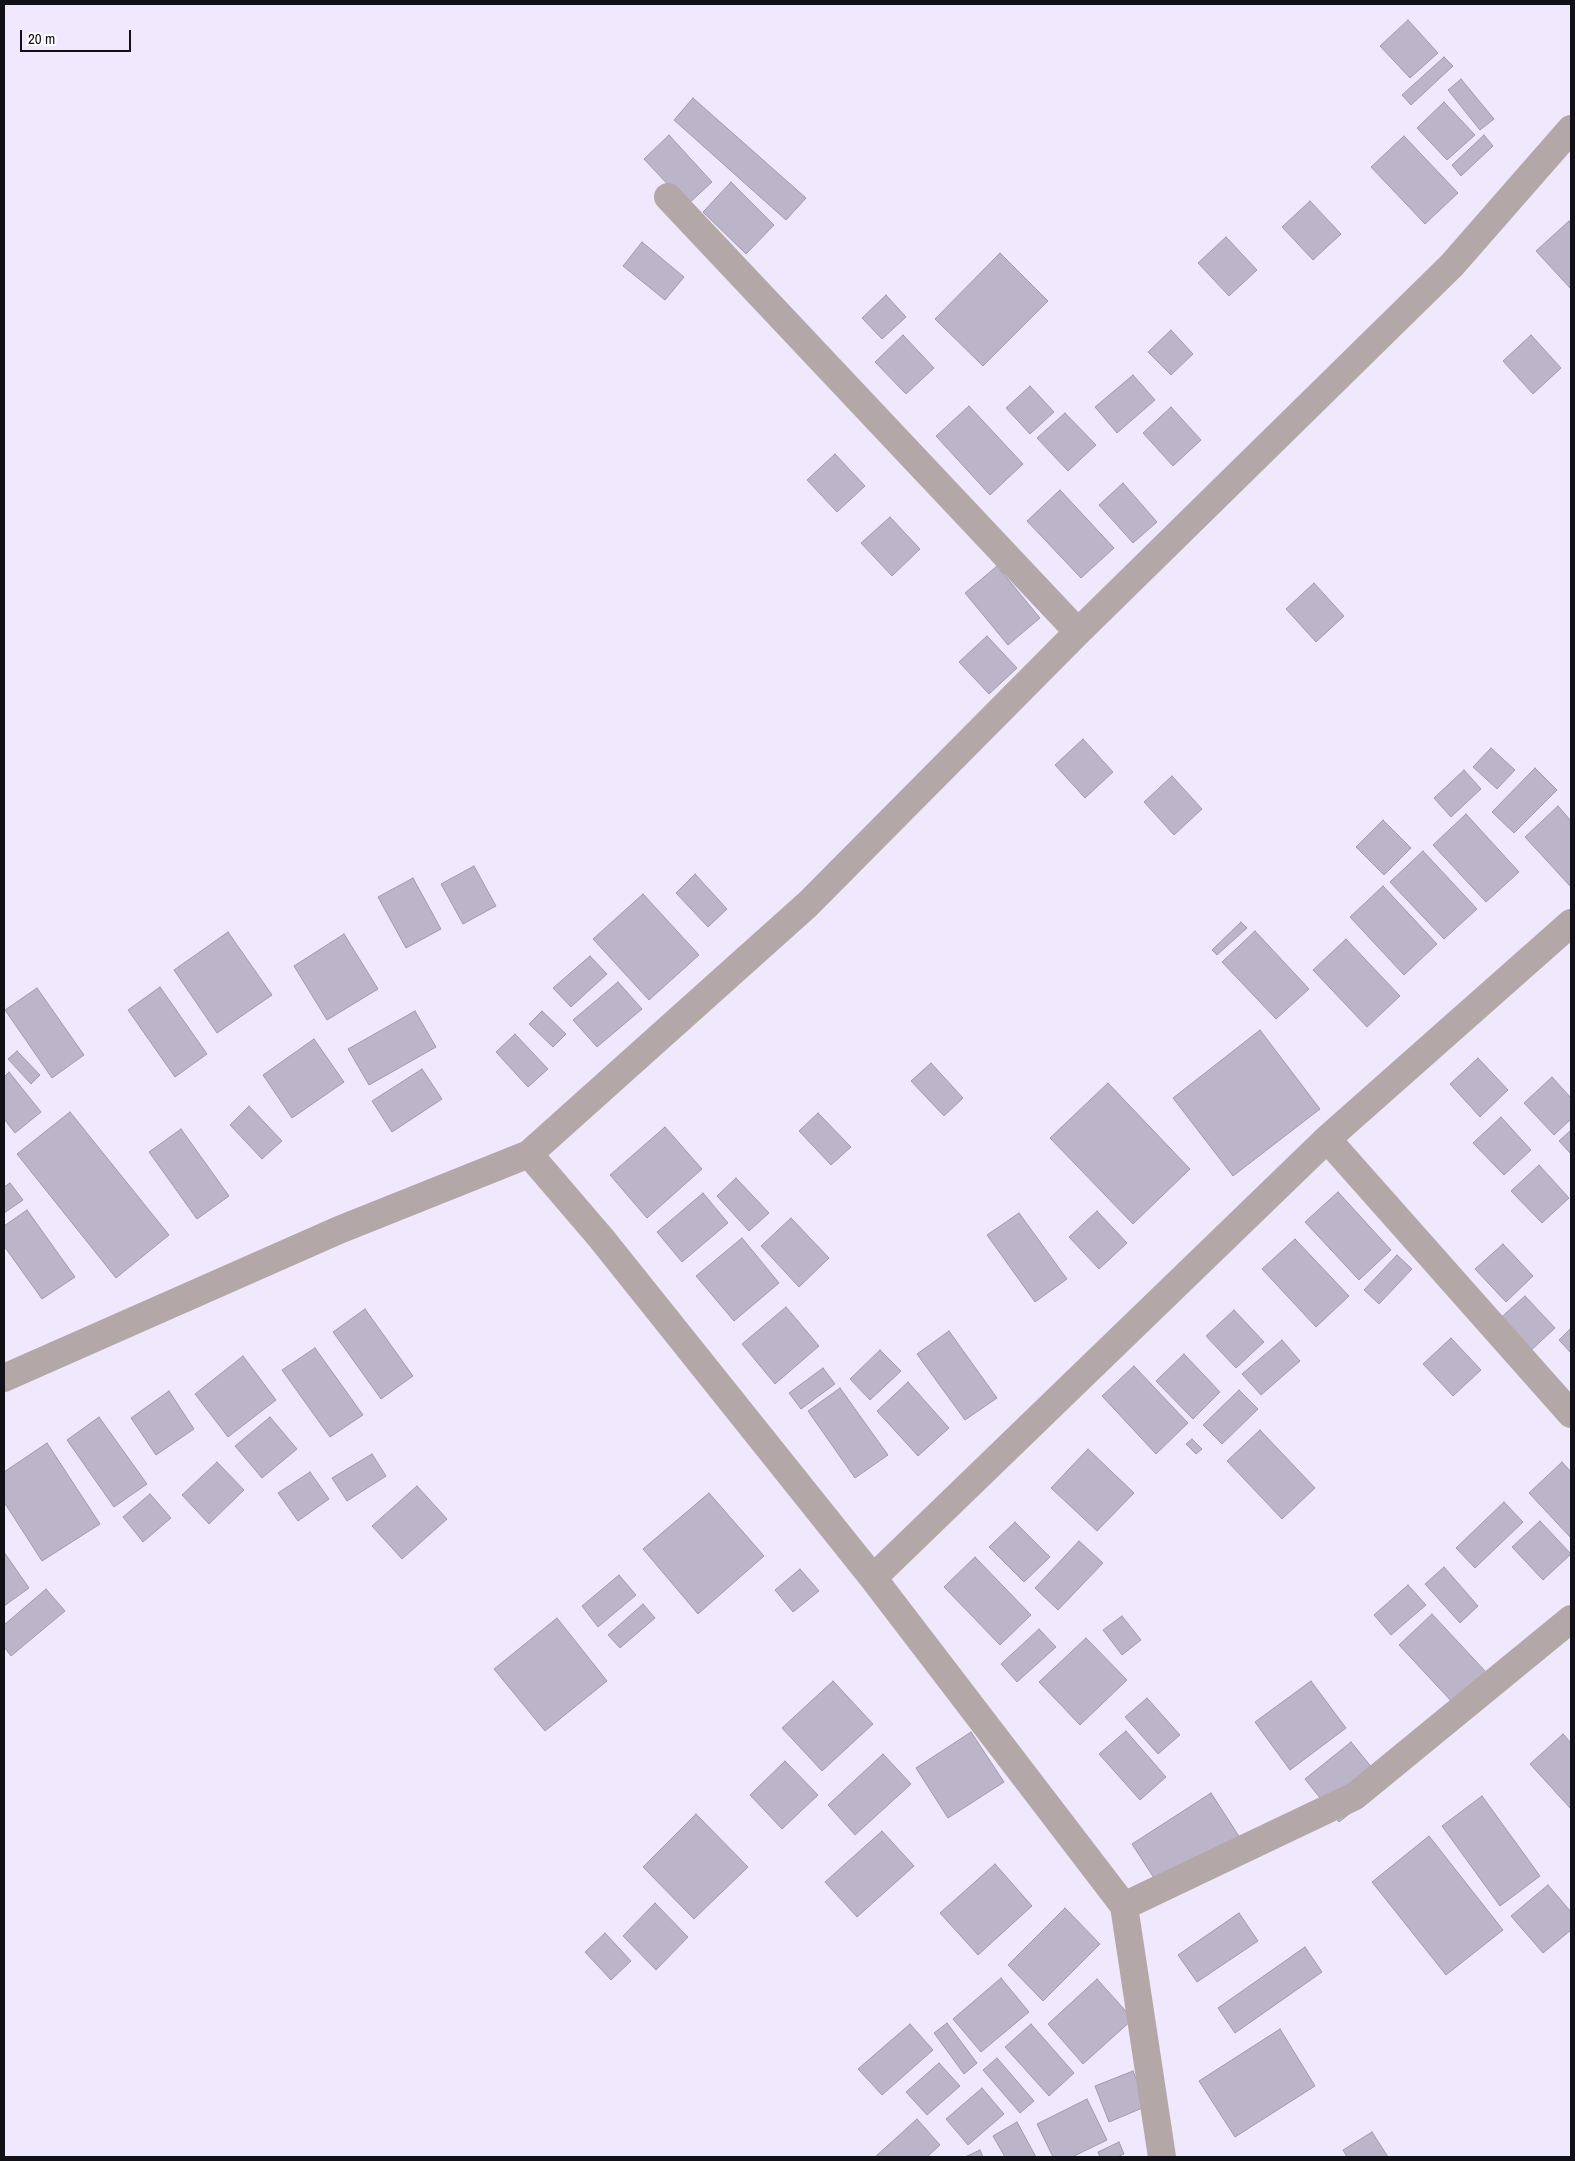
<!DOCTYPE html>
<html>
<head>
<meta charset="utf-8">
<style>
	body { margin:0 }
	#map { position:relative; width:1575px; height:2161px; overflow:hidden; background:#f0e8fd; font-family:"Archivo Narrow",sans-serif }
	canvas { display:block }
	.frame { position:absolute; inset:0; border:5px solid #121017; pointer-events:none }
	.scale { position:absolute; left:20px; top:30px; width:111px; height:22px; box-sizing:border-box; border:2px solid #121017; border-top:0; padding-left:6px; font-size:15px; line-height:18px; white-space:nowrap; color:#121017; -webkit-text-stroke:4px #fff; paint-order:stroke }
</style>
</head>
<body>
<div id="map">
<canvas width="1575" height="2161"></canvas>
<div class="frame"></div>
<div class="scale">20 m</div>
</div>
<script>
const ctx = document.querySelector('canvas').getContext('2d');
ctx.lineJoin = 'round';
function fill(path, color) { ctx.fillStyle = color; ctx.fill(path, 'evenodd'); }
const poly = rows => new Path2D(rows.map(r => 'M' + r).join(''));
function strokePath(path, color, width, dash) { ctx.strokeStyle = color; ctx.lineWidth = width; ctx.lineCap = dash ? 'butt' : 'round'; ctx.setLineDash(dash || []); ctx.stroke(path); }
const building = poly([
	[1408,20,1438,53,1410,78,1380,46,1408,20],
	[1444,57,1453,66,1411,105,1402,95,1444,57],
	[1461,79,1494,119,1480,130,1448,90,1461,79],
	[693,98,806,198,786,220,674,120,693,98],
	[1444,102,1475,135,1447,160,1417,128,1444,102],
	[669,135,712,182,687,205,644,159,669,135],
	[1484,135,1493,146,1461,176,1452,165,1484,135],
	[1404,136,1458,193,1425,224,1371,167,1404,136],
	[731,182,774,225,746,254,703,212,731,182],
	[1310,201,1341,234,1313,260,1282,227,1310,201],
	[1569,221,1571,224,1571,289,1536,251,1569,221],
	[1226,237,1257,270,1229,296,1198,263,1226,237],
	[642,242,684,277,665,300,623,266,642,242],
	[1000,253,1048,301,983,366,935,319,1000,253],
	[886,295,906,317,882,339,862,318,886,295],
	[1171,330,1193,354,1171,375,1148,352,1171,330],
	[903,335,934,368,906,394,875,362,903,335],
	[1531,335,1561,368,1533,394,1503,361,1531,335],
	[1133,375,1155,400,1117,433,1095,407,1133,375],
	[1030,386,1054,412,1030,434,1006,408,1030,386],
	[969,406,1023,464,990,495,936,436,969,406],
	[1171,407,1201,440,1173,466,1143,433,1171,407],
	[1065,413,1096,445,1068,471,1037,438,1065,413],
	[835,454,865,486,837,512,807,480,835,454],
	[1123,483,1157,522,1133,543,1099,505,1123,483],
	[1060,490,1114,548,1081,578,1027,521,1060,490],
	[890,517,920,549,892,576,861,543,890,517],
	[997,566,1040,618,1008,645,965,593,997,566],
	[1314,583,1344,616,1316,642,1286,609,1314,583],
	[987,636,1017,668,989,694,959,662,987,636],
	[1083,739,1113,772,1085,798,1055,765,1083,739],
	[1491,748,1515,770,1497,789,1473,767,1491,748],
	[1535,768,1557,790,1514,833,1492,812,1535,768],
	[1464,770,1481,789,1451,817,1434,798,1464,770],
	[1172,776,1202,809,1174,835,1144,802,1172,776],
	[1558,806,1571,821,1571,887,1525,837,1558,806],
	[1466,814,1519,872,1486,902,1433,845,1466,814],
	[1383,820,1411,848,1384,875,1356,847,1383,820],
	[1423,851,1477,909,1444,939,1390,882,1423,851],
	[474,866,496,906,463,924,441,884,474,866],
	[695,874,727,909,708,927,676,893,695,874],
	[413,878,441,929,406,948,378,897,413,878],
	[1383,886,1437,944,1404,975,1350,917,1383,886],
	[643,894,699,955,649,1000,593,939,643,894],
	[1241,922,1247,928,1217,955,1212,950,1241,922],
	[1255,931,1309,989,1276,1019,1222,962,1255,931],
	[228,932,272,995,217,1033,174,970,228,932],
	[344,934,378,989,327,1020,294,966,344,934],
	[1346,939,1400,996,1367,1027,1313,970,1346,939],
	[590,956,607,974,571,1007,553,988,590,956],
	[618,982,642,1009,597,1047,573,1020,618,982],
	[160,987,207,1054,175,1077,128,1010,160,987],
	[37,988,84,1055,52,1078,5,1010,37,988],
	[415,1011,436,1047,369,1085,348,1049,415,1011],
	[542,1011,566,1034,553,1047,529,1024,542,1011],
	[1260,1030,1320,1109,1233,1176,1173,1098,1260,1030],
	[515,1034,548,1069,528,1087,496,1052,515,1034],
	[314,1039,344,1082,292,1118,263,1075,314,1039],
	[17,1051,40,1075,31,1084,8,1059,17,1051],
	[1478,1058,1508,1090,1480,1117,1450,1084,1478,1058],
	[931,1063,963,1098,944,1116,911,1081,931,1063],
	[422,1069,442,1099,392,1132,372,1101,422,1069],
	[9,1072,41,1112,15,1133,4,1119,4,1077,9,1072],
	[1552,1077,1571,1098,1571,1119,1554,1135,1524,1103,1552,1077],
	[1108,1083,1190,1169,1133,1224,1050,1138,1108,1083],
	[249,1106,282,1141,262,1159,230,1125,249,1106],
	[70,1112,169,1235,116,1278,17,1154,70,1112],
	[818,1113,851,1147,831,1165,799,1131,818,1113],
	[1501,1117,1531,1150,1504,1175,1473,1143,1501,1117],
	[665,1127,702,1169,647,1218,610,1175,665,1127],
	[181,1129,229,1196,197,1219,149,1152,181,1129],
	[1571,1130,1571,1154,1559,1141,1571,1130],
	[1539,1165,1569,1198,1542,1223,1511,1191,1539,1165],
	[736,1178,769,1213,749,1231,717,1196,736,1178],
	[10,1183,23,1200,4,1213,4,1187,10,1183],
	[1338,1192,1391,1250,1359,1280,1305,1222,1338,1192],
	[703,1193,728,1223,682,1262,657,1232,703,1193],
	[27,1210,75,1277,42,1299,4,1246,4,1226,27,1210],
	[1097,1211,1127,1243,1099,1269,1069,1237,1097,1211],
	[1019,1213,1067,1279,1035,1302,987,1235,1019,1213],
	[791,1218,829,1258,799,1287,761,1246,791,1218],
	[742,1238,779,1283,734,1321,696,1276,742,1238],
	[1295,1239,1349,1296,1316,1327,1262,1269,1295,1239],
	[1503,1244,1533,1276,1506,1302,1475,1269,1503,1244],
	[1397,1255,1412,1269,1379,1304,1364,1290,1397,1255],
	[1525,1296,1555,1328,1527,1354,1497,1321,1525,1296],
	[786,1307,819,1346,775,1384,742,1344,786,1307],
	[365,1309,413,1376,381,1399,333,1332,365,1309],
	[1234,1310,1264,1342,1236,1368,1206,1336,1234,1310],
	[1571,1328,1571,1353,1559,1340,1571,1328],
	[949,1331,997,1398,965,1420,917,1354,949,1331],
	[1451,1338,1481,1370,1453,1396,1423,1364,1451,1338],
	[1282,1340,1300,1361,1261,1395,1242,1374,1282,1340],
	[315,1348,363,1415,330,1437,282,1370,315,1348],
	[880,1350,901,1371,870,1400,850,1379,880,1350],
	[1184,1354,1220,1392,1193,1419,1156,1381,1184,1354],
	[243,1356,276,1400,228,1437,195,1394,243,1356],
	[1134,1366,1188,1423,1156,1454,1102,1396,1134,1366],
	[823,1368,835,1384,801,1409,789,1393,823,1368],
	[908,1382,949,1428,918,1456,877,1411,908,1382],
	[840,1388,888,1455,855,1478,808,1411,840,1388],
	[1239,1390,1258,1409,1222,1444,1203,1425,1239,1390],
	[169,1391,194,1429,156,1455,131,1418,169,1391],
	[99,1417,147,1484,114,1507,67,1440,99,1417],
	[270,1417,297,1449,262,1478,235,1446,270,1417],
	[1260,1430,1315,1488,1282,1519,1227,1461,1260,1430],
	[1192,1439,1202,1449,1196,1454,1186,1444,1192,1439],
	[47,1443,100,1524,42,1561,4,1502,4,1472,47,1443],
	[1088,1449,1134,1493,1097,1531,1051,1488,1088,1449],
	[372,1454,386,1476,347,1501,332,1478,372,1454],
	[217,1462,244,1490,209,1524,182,1495,217,1462],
	[1562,1462,1571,1472,1571,1538,1529,1493,1562,1462],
	[310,1472,329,1499,298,1521,278,1493,310,1472],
	[417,1486,447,1519,402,1559,372,1526,417,1486],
	[709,1493,764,1556,698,1614,643,1549,709,1493],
	[150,1494,171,1518,143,1542,123,1517,150,1494],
	[1504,1502,1523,1522,1475,1568,1456,1548,1504,1502],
	[1540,1521,1571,1554,1543,1580,1512,1547,1540,1521],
	[1015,1522,1050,1557,1024,1582,989,1547,1015,1522],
	[1079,1541,1103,1563,1058,1610,1035,1588,1079,1541],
	[4,1552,29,1588,4,1606,4,1552],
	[975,1557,1031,1615,1000,1645,944,1587,975,1557],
	[1444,1567,1478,1606,1460,1623,1425,1584,1444,1567],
	[800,1569,819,1591,793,1612,775,1590,800,1569],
	[619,1575,636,1595,598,1627,582,1606,619,1575],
	[1408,1585,1426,1605,1391,1635,1374,1615,1408,1585],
	[46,1589,65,1611,11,1656,4,1647,4,1625,46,1589],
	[643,1604,655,1618,620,1648,608,1635,643,1604],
	[1432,1614,1486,1672,1453,1703,1399,1645,1432,1614],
	[1122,1616,1141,1640,1122,1655,1103,1630,1122,1616],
	[557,1618,607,1681,545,1731,494,1669,557,1618],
	[1039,1629,1056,1647,1017,1682,1001,1664,1039,1629],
	[1086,1638,1127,1680,1080,1725,1039,1682,1086,1638],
	[833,1681,873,1724,822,1771,782,1728,833,1681],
	[1311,1681,1346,1728,1290,1770,1255,1722,1311,1681],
	[1147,1698,1180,1735,1158,1754,1125,1717,1147,1698],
	[1126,1731,1166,1777,1140,1800,1099,1754,1126,1731],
	[971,1732,1004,1782,948,1818,916,1768,971,1732],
	[1563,1734,1571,1743,1571,1809,1530,1764,1563,1734],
	[1351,1742,1386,1785,1339,1822,1305,1779,1351,1742],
	[883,1754,911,1784,855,1835,828,1805,883,1754],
	[785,1761,818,1795,782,1829,750,1795,785,1761],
	[1211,1793,1244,1844,1165,1895,1132,1844,1211,1793],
	[1482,1796,1540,1876,1500,1906,1442,1826,1482,1796],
	[696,1814,748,1867,694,1919,643,1867,696,1814],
	[882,1831,914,1866,857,1917,825,1882,882,1831],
	[1429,1836,1503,1930,1446,1975,1372,1882,1429,1836],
	[995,1864,1032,1906,978,1955,940,1913,995,1864],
	[1548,1885,1571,1912,1571,1930,1543,1953,1511,1916,1548,1885],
	[655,1903,688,1937,656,1970,623,1936,655,1903],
	[1065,1908,1100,1944,1043,2001,1008,1965,1065,1908],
	[1239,1913,1258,1941,1197,1982,1178,1955,1239,1913],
	[605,1933,631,1961,611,1980,585,1952,605,1933],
	[1305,1947,1322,1972,1235,2033,1218,2008,1305,1947],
	[1001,1978,1029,2012,981,2052,953,2019,1001,1978],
	[1097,1979,1133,2019,1083,2064,1048,2024,1097,1979],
	[947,2023,977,2063,964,2074,934,2033,947,2023],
	[910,2024,933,2050,882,2095,858,2069,910,2024],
	[1031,2024,1074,2073,1049,2096,1005,2047,1031,2024],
	[1280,2029,1315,2086,1235,2137,1199,2081,1280,2029],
	[997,2058,1034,2101,1020,2113,983,2070,997,2058],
	[939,2063,960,2086,927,2115,906,2092,939,2063],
	[1133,2071,1147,2106,1109,2122,1095,2086,1133,2071],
	[982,2088,1004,2114,968,2145,946,2119,982,2088],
	[1087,2099,1107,2140,1072,2157,1053,2157,1037,2124,1087,2099],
	[917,2119,940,2145,927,2157,875,2157,917,2119],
	[1017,2122,1036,2157,1005,2157,993,2136,1017,2122],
	[1372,2132,1388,2157,1347,2157,1343,2150,1372,2132],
	[1119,2142,1124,2154,1117,2157,1100,2157,1098,2152,1119,2142],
	[980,2150,983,2157,965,2157,980,2150]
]);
fill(building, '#bcb4c9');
strokePath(building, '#a199ad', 1);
strokePath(poly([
	[668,197,1078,632],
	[1327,1139,1571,1414],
	[529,1154,808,904,1078,632,1452,265,1571,129],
	[4,1378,339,1230,529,1154,601,1238,873,1578,1124,1906,1162,2157],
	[873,1578,1327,1139,1571,923],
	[1124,1906,1355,1796,1571,1619]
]), '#b3a8a7', 28);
</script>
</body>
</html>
